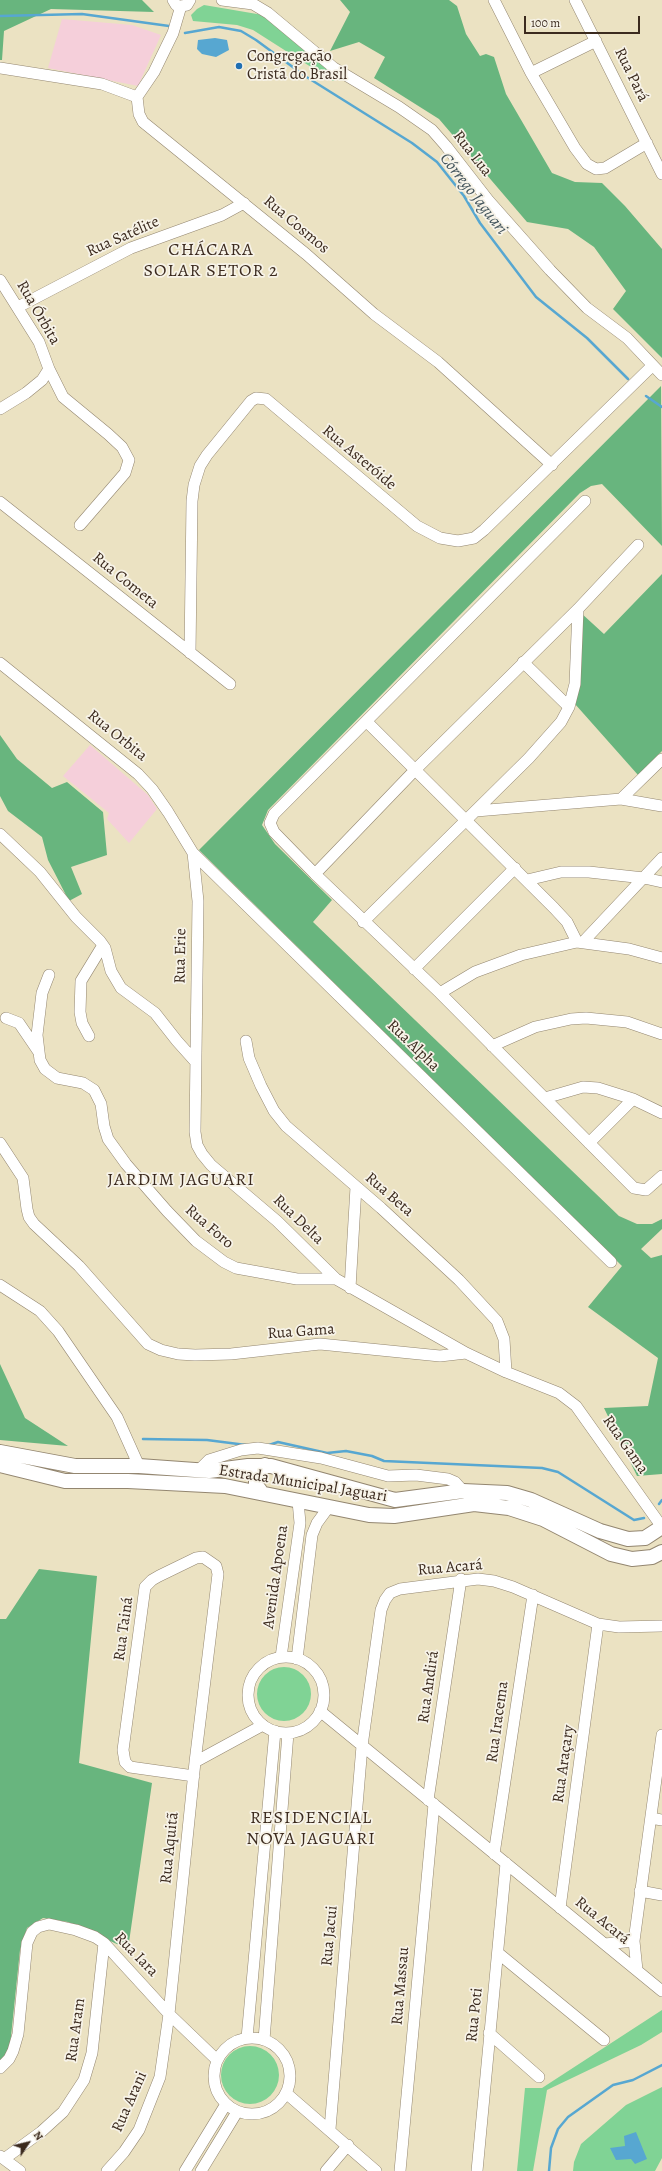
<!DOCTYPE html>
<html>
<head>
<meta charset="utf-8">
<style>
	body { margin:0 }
	#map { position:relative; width:662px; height:2171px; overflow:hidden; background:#ebe2c2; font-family:Alegreya,serif }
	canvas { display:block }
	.north { position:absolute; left:8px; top:2123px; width:40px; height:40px; -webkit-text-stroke:3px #f7f3e8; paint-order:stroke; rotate:55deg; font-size:11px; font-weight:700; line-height:16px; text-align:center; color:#3b2a1e }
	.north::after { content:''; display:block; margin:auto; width:14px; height:18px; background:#3b2a1e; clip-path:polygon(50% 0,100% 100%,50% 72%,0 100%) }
	.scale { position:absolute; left:524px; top:16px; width:116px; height:18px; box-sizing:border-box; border:2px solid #3b2a1e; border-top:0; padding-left:5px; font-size:12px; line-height:14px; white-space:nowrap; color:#3b2a1e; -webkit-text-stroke:3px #f7f3e8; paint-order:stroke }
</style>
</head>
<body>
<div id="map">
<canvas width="662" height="2171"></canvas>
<div class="north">N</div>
<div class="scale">100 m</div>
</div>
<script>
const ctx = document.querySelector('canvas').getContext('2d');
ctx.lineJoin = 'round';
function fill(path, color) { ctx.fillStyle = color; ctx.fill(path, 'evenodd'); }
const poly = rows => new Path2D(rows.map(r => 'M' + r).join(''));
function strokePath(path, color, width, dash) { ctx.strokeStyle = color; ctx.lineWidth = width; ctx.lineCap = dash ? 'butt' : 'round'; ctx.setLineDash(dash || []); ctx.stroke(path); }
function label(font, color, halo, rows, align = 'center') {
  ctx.font = font + ' Alegreya,serif'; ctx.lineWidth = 3.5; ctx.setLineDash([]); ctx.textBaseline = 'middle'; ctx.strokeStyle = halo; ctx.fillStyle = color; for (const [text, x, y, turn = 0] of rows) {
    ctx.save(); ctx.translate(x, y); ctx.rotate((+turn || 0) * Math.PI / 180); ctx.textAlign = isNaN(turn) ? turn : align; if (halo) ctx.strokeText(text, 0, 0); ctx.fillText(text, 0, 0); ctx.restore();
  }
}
fill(poly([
	[62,19,132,25,161,35,138,86,48,68],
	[90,745,148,795,157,809,129,843,107,819,109,813,63,776]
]), '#f5cfda');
fill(poly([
	[204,5,263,15,339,78,333,81,253,30,237,25,193,21,191,15,197,9],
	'257 1694a27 27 0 1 1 54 0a27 27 0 1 1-54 0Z',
	[662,2010,662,2032,641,2045,547,2090,533,2171,517,2171,525,2088,542,2088],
	'221 2075a29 29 0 1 1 58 0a29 29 0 1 1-58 0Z',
	[662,2087,662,2158,655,2171,573,2171,574,2162,581,2144,626,2105]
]), '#80d395');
fill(poly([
	[0,0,142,0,154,12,51,9,4,31,2,60,0,60],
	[340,0,449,0,457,6,466,34,480,56,486,54,494,57,506,94,552,173,575,182,602,183,625,206,662,249,662,358,613,309,626,291,594,247,568,229,527,222,439,119,374,78,385,57,359,42,330,51,350,12],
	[661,386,662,546,602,484,591,486,580,493,268,810,262,825,275,844,332,900,313,922,619,1216,637,1224,652,1224,662,1219,662,1229,641,1249,651,1258,662,1255,662,1474,637,1476,604,1408,648,1406,658,1358,588,1307,622,1266,199,850],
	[662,574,662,751,638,775,575,704,581,613,604,634],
	[0,735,17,759,52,788,67,782,103,812,107,855,71,867,82,894,69,901,48,860,42,837,8,811,0,796],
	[0,1364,25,1418,68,1446,0,1440],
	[39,1569,97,1576,79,1763,152,1783,128,1949,68,1922,43,1918,27,1928,20,1950,10,2046,0,2063,0,1619,6,1619]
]), '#68b57e');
fill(poly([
	[215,38,227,40,229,50,216,57,202,54,197,49,198,40],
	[636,2132,647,2159,635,2164,631,2159,616,2160,610,2148,625,2146,624,2136]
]), '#57a7d1');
strokePath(poly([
	[0,16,82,14,169,26],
	[185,33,219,27,241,31,256,40,305,76,412,143,437,162,464,196,480,223,536,297,587,338,628,379],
	[646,396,662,407],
	[143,1439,207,1440,246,1445],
	[269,1445,278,1442,327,1453,346,1451,372,1456,384,1461,542,1468,558,1472,634,1520,644,1518],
	[659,1504,662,1500],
	[549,2171,551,2148,558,2129,568,2117,613,2085,633,2080,662,2065]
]), '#57a7d1', 2.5);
const minor = poly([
	[173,0,176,5,181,6,187,5,190,0],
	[222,0,253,4,268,13,334,68,399,107,432,130,446,146,488,200,550,270,587,308,627,338,662,375],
	[494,0,531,73,575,148,587,164,596,169,605,168,647,143],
	[575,0,662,174],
	[0,68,102,84,137,97,139,114,143,122,306,254,374,314,438,362,552,465],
	[531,73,596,41],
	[137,97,154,72,173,33,181,6],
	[0,280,39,342,49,369,42,380,26,393,0,409],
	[18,307,131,248,222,215,244,203],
	[49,369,63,397,108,434,122,447,129,460,125,473,80,525],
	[585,501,274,814,270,823,274,832,315,874,440,993,634,1188,646,1190,662,1176],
	[0,502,230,684],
	[190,653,192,501,194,485,200,466,207,455,251,401,256,398,266,399,417,526,440,538,458,541,474,538,484,530,652,366],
	[523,662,569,707],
	[0,663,138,774,152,789,168,812,193,853,611,1262],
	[367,722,554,908,567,922,577,942],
	[621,799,662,759],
	[476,811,621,799,662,806],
	[0,834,40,872,76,917,100,941,105,948,111,971,121,988,155,1013,177,1041,194,1060],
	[193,853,198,901,195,1132,197,1145,202,1154,211,1165,277,1221,336,1279,466,1353],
	[315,874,415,770,578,609,638,545],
	[527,880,561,872,589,872,644,878,662,882],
	[363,922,529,758,561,722,569,707,575,684,578,609],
	[583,942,662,858],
	[414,969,515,868],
	[49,975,42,993,37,1035,40,1060,45,1069,57,1078,83,1083,94,1090,101,1104,104,1126,108,1139,126,1164,167,1211,196,1241,224,1262,236,1268,297,1279,336,1279],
	[440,993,475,972,521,955,577,942,629,949,662,958],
	[6,1018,19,1023,38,1051],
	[89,1036,82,1023,80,1012,81,981,103,945],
	[246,1041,249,1058,261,1086,274,1111,286,1126,381,1208,459,1280,497,1321,504,1339,506,1372],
	[492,1046,535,1027,571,1019,586,1018,627,1022,662,1034],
	[545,1098,583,1087,598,1088,633,1099,662,1113],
	[0,1143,23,1178,27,1209,29,1217,34,1224,79,1266,148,1344,161,1350,178,1354,195,1355,231,1354,320,1344,440,1356,466,1353,506,1372,559,1393,576,1406,662,1527],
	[589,1143,633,1099],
	[0,1285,40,1311,58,1331,117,1417,139,1466],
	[350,1288,356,1187],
	[198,1471,209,1460,241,1450,258,1448,321,1458,388,1476,416,1475,448,1479,455,1482,463,1491],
	[281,1657,300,1523,298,1501],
	'248 1695a38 38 0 1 1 76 0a38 38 0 1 1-76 0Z',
	[297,1659,312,1535,317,1523,328,1508],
	[320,1711,662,1991],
	[194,1776,130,1767,125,1762,123,1750,145,1587,152,1580,159,1576,196,1558,203,1557,216,1566,218,1574,195,1762],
	[428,1800,461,1579],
	[651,1818,662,1820],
	[494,1854,533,1595],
	[640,1891,662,1895],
	[560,1908,598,1624],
	[605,1944,634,1941],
	[498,1953,604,2040],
	[637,1970,634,1941,662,1735],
	[489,2033,539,2077],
	'214 2076a38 38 0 1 1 76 0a38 38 0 1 1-76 0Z',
	[247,2038,275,1731],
	[264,2040,288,1733],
	[0,2068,9,2059,13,2051,18,2034,27,1943,32,1932,38,1927,49,1924,76,1930,95,1937,104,1943,169,2014,217,2060],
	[286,2093,376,2171],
	[330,2129,362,1746,381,1610,385,1600,390,1593,400,1589,478,1579,494,1581,513,1587,598,1624,619,1627,662,1626],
	[0,2156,20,2171],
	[4,2159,41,2132,63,2112,84,2080,92,2053,104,1943],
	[107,2171,124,2152,139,2130,160,2077,169,2014,195,1762,263,1725],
	[185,2171,226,2104],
	[201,2171,237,2112],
	[326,2171,348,2145],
	[400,2171,434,1804],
	[477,2171,506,1863]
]);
const major = poly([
	[0,1452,75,1466,139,1466,209,1471,248,1466,271,1466,395,1500,463,1491,507,1493,531,1500,600,1531,628,1539,645,1538,662,1527],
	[0,1465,65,1481,128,1481,225,1486,369,1515,394,1516,474,1504,509,1508,543,1519,611,1554,632,1559,652,1557,662,1552],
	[262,1493,256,1485,256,1476,265,1465]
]);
strokePath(minor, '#938670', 12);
strokePath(major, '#938670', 16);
strokePath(minor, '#fff', 11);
strokePath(major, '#fff', 14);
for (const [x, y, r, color] of [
	[239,66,4,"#1f6fb2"]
]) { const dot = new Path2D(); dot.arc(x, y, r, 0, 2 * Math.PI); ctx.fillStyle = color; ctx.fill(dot); strokePath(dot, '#f7f3e8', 1.5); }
label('16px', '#3b2a1e', '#f7f3e8', [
	["Congregação",247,57],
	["Cristã do Brasil",247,75]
], 'left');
label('16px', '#3b2a1e', '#f7f3e8', [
	["Rua Pará",631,75,64],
	["Rua Lua",472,154,52],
	["Rua Cosmos",296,225,40],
	["Rua Satélite",123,237,-24],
	["Rua Órbita",38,313,60],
	["Rua Asteróide",359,458,40],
	["Rua Cometa",125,581,39],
	["Rua Orbita",117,736,39],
	["Rua Erie",181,956,-89],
	["Rua Alpha",413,1046,44],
	["Rua Beta",389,1195,41],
	["Rua Delta",298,1220,44],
	["Rua Foro",209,1227,41],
	["Rua Gama",301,1332,-4],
	["Rua Gama",625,1445,55],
	["Estrada Municipal Jaguari",303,1484,9],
	["Rua Acará",450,1568,-5],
	["Avenida Apoena",276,1577,-82],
	["Rua Tainá",124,1629,-82],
	["Rua Andirá",429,1687,-82],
	["Rua Iracema",498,1722,-82],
	["Rua Araçary",564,1764,-82],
	["Rua Aquitã",170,1848,-84],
	["Rua Acará",602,1921,39],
	["Rua Jacui",330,1936,-85],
	["Rua Iara",136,1955,46],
	["Rua Massau",401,1986,-85],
	["Rua Poti",475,2015,-84],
	["Rua Aram",76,2030,-82],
	["Rua Arani",130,2102,-66]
]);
label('italic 17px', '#45565d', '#f7f3e8', [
	["Córrego Jaguari",473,194,52]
]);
ctx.letterSpacing = '1px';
label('18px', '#3b2a1e', '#f7f3e8', [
	["CHÁCARA",211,251],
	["SOLAR SETOR 2",211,272],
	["JARDIM JAGUARI",181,1181],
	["RESIDENCIAL",311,1819],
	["NOVA JAGUARI",311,1840]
]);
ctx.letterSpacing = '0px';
</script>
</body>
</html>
